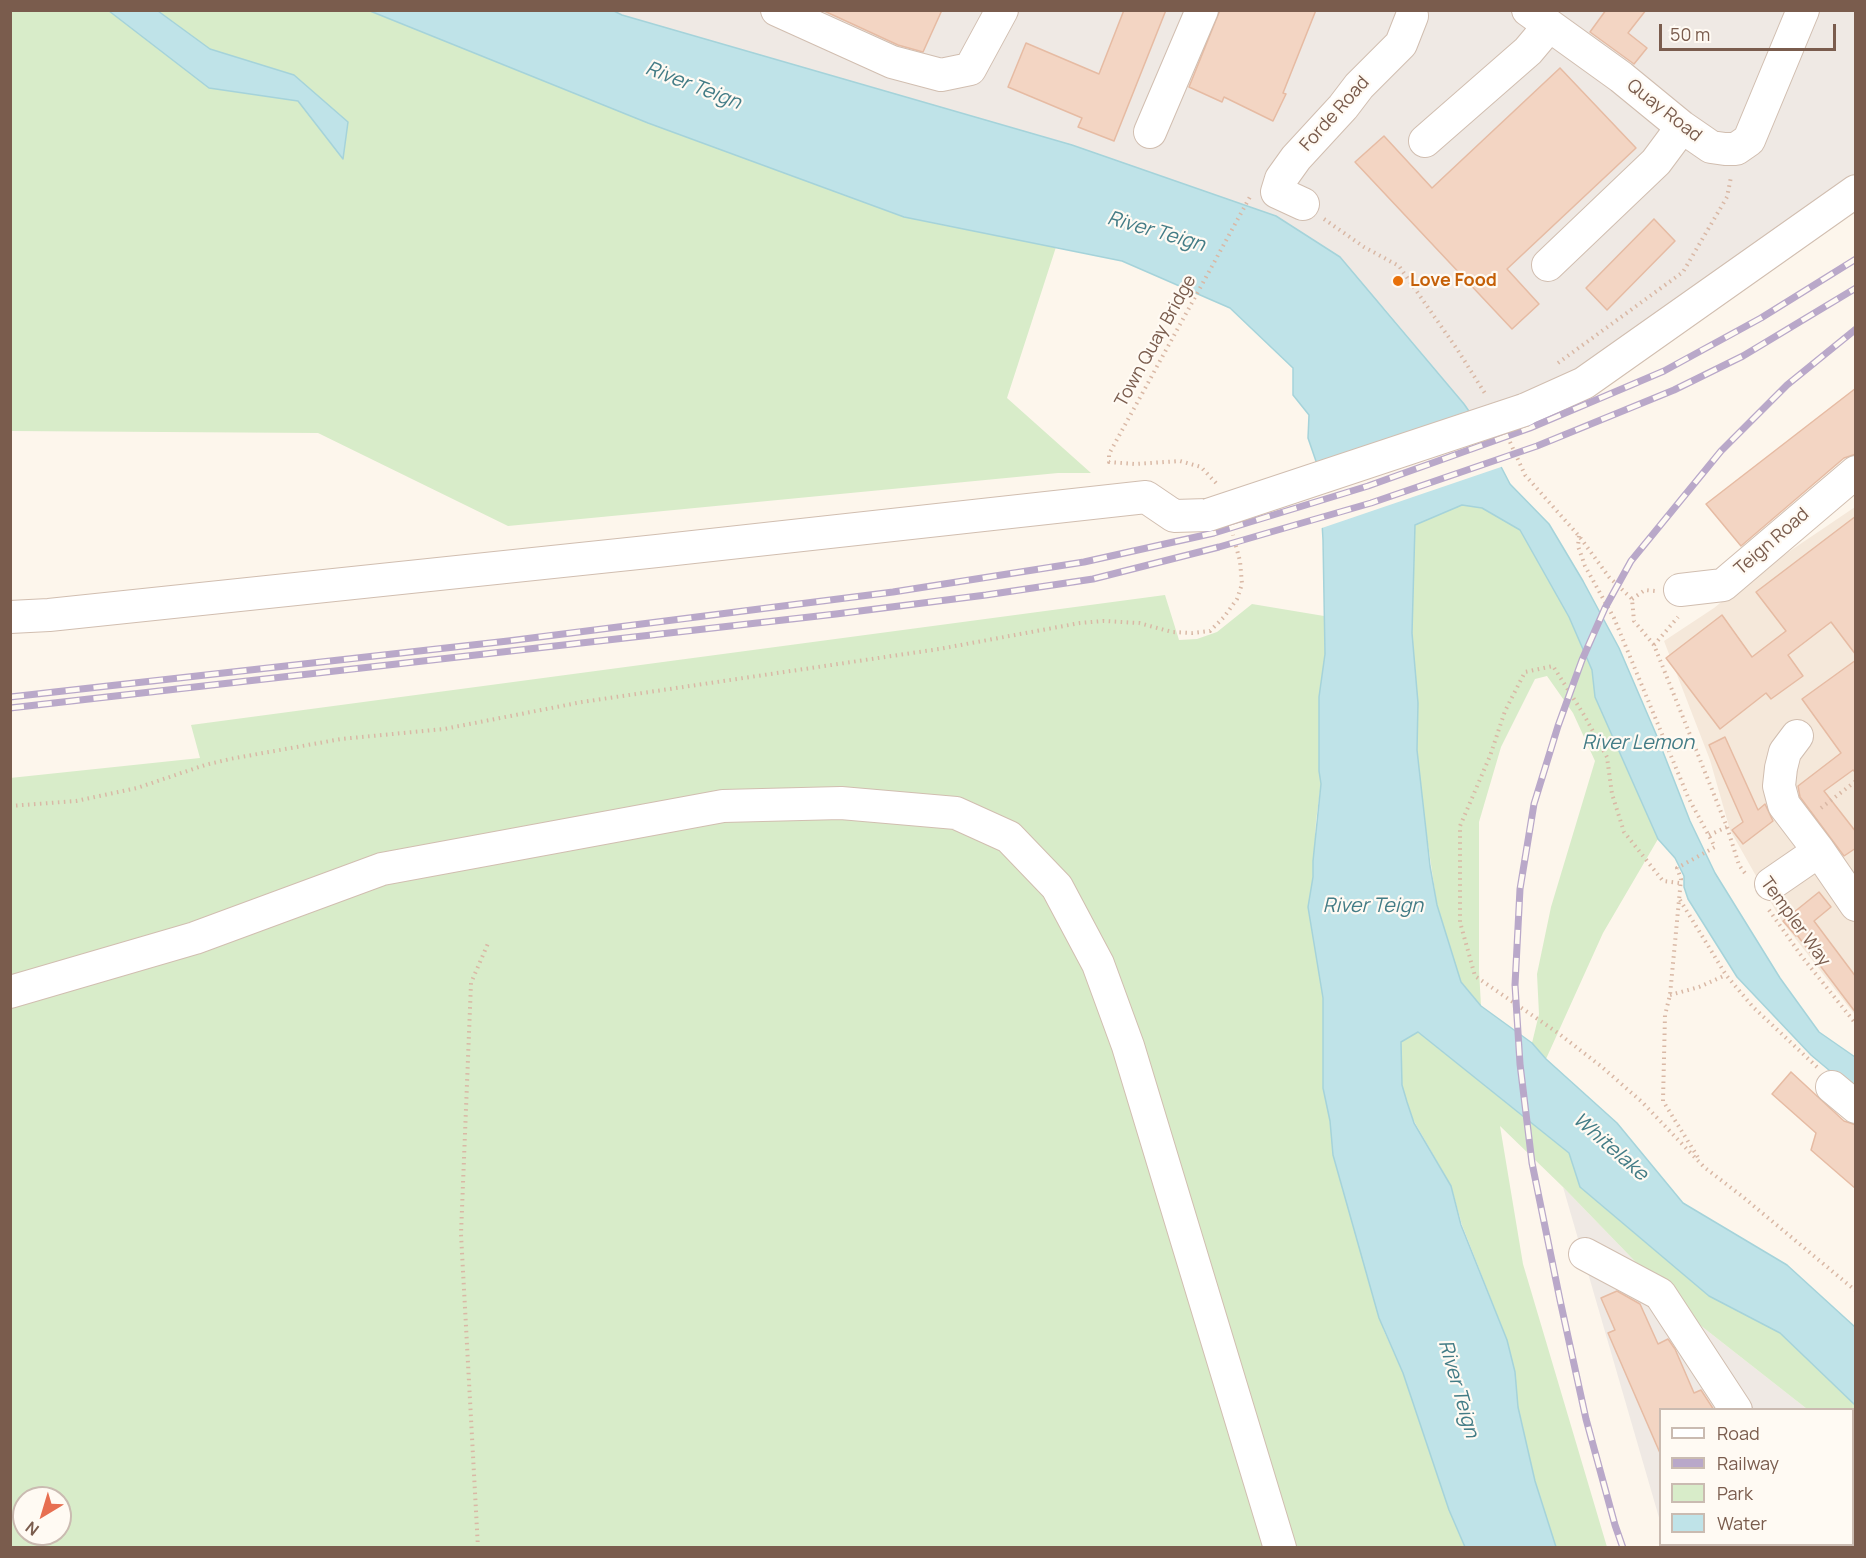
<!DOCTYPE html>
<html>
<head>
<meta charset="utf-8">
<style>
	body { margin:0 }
	#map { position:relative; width:1866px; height:1558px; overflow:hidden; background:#fdf6ec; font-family:Manrope,sans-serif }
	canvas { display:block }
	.frame { position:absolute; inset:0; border:12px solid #7a5c4d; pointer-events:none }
	.legend { position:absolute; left:1659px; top:1408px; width:195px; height:138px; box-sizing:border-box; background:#fffaf3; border:2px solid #cabbb1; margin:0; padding:8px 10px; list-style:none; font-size:18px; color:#7a5c4d }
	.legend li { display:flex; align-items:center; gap:12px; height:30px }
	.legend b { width:30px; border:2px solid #cabbb1 }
	.north { position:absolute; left:12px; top:1486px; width:60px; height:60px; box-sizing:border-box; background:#fffaf3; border:2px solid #cabbb1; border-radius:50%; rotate:218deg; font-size:16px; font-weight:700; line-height:24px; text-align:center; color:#7a5c4d }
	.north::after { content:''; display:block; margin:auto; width:21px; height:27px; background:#e76f51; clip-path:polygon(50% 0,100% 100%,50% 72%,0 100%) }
	.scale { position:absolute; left:1659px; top:24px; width:177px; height:27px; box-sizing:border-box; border:3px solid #7a5c4d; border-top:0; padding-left:8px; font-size:18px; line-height:21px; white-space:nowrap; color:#7a5c4d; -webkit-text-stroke:4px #fffaf3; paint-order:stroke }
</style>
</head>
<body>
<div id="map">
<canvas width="1866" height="1558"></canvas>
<div class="frame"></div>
<ul class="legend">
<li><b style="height:8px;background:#fff"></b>Road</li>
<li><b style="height:8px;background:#b9a8c9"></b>Railway</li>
<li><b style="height:16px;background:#d8ecc9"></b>Park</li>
<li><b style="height:16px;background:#bfe3e8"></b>Water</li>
</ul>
<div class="north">N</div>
<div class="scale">50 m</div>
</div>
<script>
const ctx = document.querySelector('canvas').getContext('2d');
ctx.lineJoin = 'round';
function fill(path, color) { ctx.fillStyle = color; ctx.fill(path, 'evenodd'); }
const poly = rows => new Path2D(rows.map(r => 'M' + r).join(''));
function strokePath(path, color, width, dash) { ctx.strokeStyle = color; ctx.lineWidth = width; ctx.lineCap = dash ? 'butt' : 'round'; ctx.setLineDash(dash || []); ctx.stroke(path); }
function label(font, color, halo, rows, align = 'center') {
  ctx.font = font + ' Manrope,sans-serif'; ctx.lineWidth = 4.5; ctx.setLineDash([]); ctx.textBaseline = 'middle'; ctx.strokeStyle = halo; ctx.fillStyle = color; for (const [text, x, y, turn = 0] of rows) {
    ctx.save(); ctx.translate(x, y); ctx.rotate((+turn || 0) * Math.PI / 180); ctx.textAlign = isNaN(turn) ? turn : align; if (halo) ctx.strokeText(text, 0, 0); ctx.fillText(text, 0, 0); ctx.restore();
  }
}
fill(poly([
	[1855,507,1855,1015,1781,920,1730,830,1710,760,1664,641,1714,608,1753,576]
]), '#f5e8da');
fill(poly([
	[614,11,1855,11,1855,205,1482,430,1464,404,1385,309,1276,216,1072,145,622,15],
	[1563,1187,1686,1314,1807,1409,1660,1410,1660,1521],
	[1853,1446,1855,1448,1855,1547,1670,1548,1669,1545,1852,1544]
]), '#efe9e4');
fill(poly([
	[370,10,648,123,904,217,1056,247,1007,398,1091,473,1058,473,508,526,318,433,11,431,11,11],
	[1462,505,1482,507,1520,530,1569,617,1592,670,1595,697,1658,839,1603,933,1546,1059,1532,1043,1539,1014,1537,974,1551,907,1595,761,1573,713,1547,676,1535,679,1501,747,1479,822,1479,970,1481,1006,1461,982,1437,905,1421,797,1417,750,1418,703,1412,633,1415,525],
	[1165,595,1179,640,1197,639,1217,632,1252,604,1324,616,1325,654,1319,697,1319,771,1321,784,1316,821,1313,877,1308,907,1323,998,1323,1088,1330,1121,1333,1155,1384,1331,1403,1373,1449,1510,1465,1547,11,1547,10,778,200,758,191,725],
	[24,1498,60,1498,60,1534,24,1534],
	[1418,1032,1569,1153,1580,1187,1709,1296,1780,1333,1855,1405,1855,1448,1853,1446,1852,1410,1807,1409,1686,1314,1563,1187,1500,1126,1523,1264,1607,1547,1556,1547,1535,1481,1518,1407,1515,1372,1507,1340,1462,1225,1451,1186,1410,1114,1402,1085,1401,1042]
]), '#d8ecc9');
const water = poly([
	[109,11,158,11,210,49,294,75,348,122,343,159,298,101,209,88,109,11],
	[370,11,614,11,622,15,1072,145,1276,216,1340,257,1464,404,1482,430,1510,484,1549,524,1583,581,1619,648,1656,734,1690,821,1715,873,1780,978,1819,1032,1855,1057,1855,1092,1811,1055,1737,977,1688,899,1684,887,1684,876,1675,858,1658,839,1595,697,1592,670,1569,617,1520,530,1482,508,1462,505,1415,525,1412,633,1418,703,1417,750,1430,866,1437,905,1461,982,1481,1006,1532,1043,1546,1059,1617,1123,1683,1203,1787,1265,1855,1327,1855,1405,1780,1333,1709,1296,1580,1187,1569,1153,1418,1032,1401,1042,1402,1085,1407,1102,1414,1123,1451,1186,1461,1225,1507,1340,1515,1372,1518,1407,1535,1481,1556,1547,1465,1547,1449,1510,1403,1373,1379,1318,1333,1155,1330,1121,1323,1088,1323,998,1308,907,1313,877,1313,861,1321,784,1319,771,1319,697,1325,654,1323,540,1319,470,1308,438,1309,415,1293,395,1293,368,1230,308,1122,261,904,217,648,123,370,11]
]);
fill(water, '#bfe3e8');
strokePath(water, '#a5d3da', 1.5);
fill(poly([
	[1485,428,1504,466,1319,529,1316,470]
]), '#fdf6ec');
const building = poly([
	[822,10,942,10,923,52,898,45,822,10],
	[1124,10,1166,10,1114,141,1078,127,1082,118,1008,87,1026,43,1099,74,1124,10],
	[1220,10,1316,10,1283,93,1286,94,1273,121,1224,97,1222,102,1189,87,1220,10],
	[1606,10,1646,10,1628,33,1647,48,1634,64,1590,32,1606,10],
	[1560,68,1636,148,1507,269,1539,304,1512,329,1355,162,1384,136,1432,188,1560,68],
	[1654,219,1675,241,1607,310,1586,288,1654,219],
	[1856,388,1856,454,1844,458,1741,546,1706,504,1856,388],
	[1856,516,1856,655,1831,622,1788,655,1803,676,1771,699,1766,693,1720,729,1666,658,1722,615,1752,657,1786,631,1756,592,1856,516],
	[1856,660,1856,773,1853,770,1824,791,1856,832,1856,848,1844,856,1800,797,1798,786,1841,753,1802,699,1856,660],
	[1725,737,1758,810,1765,804,1773,821,1743,844,1732,830,1743,822,1709,745,1725,737],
	[1819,892,1831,907,1814,921,1856,977,1856,1013,1797,935,1796,936,1783,921,1819,892],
	[1791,1072,1844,1121,1856,1125,1856,1189,1811,1150,1816,1133,1772,1094,1791,1072],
	[1617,1291,1640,1304,1658,1344,1668,1339,1675,1349,1694,1393,1701,1390,1714,1410,1660,1410,1660,1453,1608,1333,1615,1330,1601,1298,1617,1291]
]);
fill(building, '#f3d5c3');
strokePath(building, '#e6bba3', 1.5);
const minor = poly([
	[777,10,892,62,941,75,970,69,1002,10],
	[1528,10,1621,77,1682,127,1711,147,1725,149,1736,149,1749,140,1803,10],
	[1150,132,1202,10],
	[1425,141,1528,51,1549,26],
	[1303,204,1277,192,1281,179,1296,158,1343,107,1359,86,1401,44,1412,16],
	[1548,265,1656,162,1682,127],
	[1524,410,1584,383,1856,191],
	[1680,590,1723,585,1856,472],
	[10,617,49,615,657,551,1146,497,1174,516,1208,515],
	[1797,736,1785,752,1781,768,1779,786,1784,805,1819,851],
	[1771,884,1819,851,1856,905],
	[10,992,195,938,382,869,723,806,841,803,956,813,1009,837,1057,887,1098,964,1128,1046,1280,1548],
	[1832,1087,1856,1107],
	[1585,1254,1660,1294,1736,1410]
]);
strokePath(minor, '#d1beb0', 34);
strokePath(poly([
	[1324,219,1364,247,1399,266,1457,349,1486,395],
	[1558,363,1683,272,1727,197,1731,177],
	[1510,442,1525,475,1579,536,1609,577,1632,599,1634,621,1654,645,1727,827,1739,865,1747,876],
	[1216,483,1201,467,1180,461,1135,464,1109,462,1109,454,1251,195],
	[1579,536,1578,546,1585,566,1614,618,1688,797,1715,847,1677,868,1681,879,1670,995,1665,1015,1663,1101,1699,1159],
	[1632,599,1645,590,1655,591],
	[1654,645,1678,617],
	[10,806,76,801,137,788,205,765,230,759,341,739,444,729,582,702,939,649,1080,623,1104,621,1139,623,1172,632,1192,633,1210,631,1224,617,1237,599,1242,584,1240,561,1233,535],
	[1821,808,1856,781],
	[1709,835,1727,827],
	[1679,883,1663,881,1624,832,1612,794,1607,757,1584,715,1553,666,1525,672,1505,711,1490,756,1460,826,1460,922,1475,976,1558,1033,1602,1067,1642,1102,1704,1167,1743,1197,1856,1291],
	[1680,900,1726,975,1753,1007,1817,1067],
	[1769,910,1803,958,1856,1024],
	[1670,995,1699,987,1726,975],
	[478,1548,461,1234,471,983,489,941]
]), '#d9b8a5', 4, [1.5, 4.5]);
strokePath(minor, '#fff', 32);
const rail = poly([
	[10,697,508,641,893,592,1084,562,1214,533,1368,486,1530,428,1664,371,1761,318,1856,259],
	[10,708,836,614,986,595,1093,579,1219,547,1371,503,1537,446,1674,390,1743,356,1856,288],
	[1623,1548,1615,1525,1586,1419,1560,1300,1532,1163,1520,1064,1515,985,1520,889,1534,804,1558,726,1582,660,1605,608,1631,561,1721,451,1787,385,1856,329]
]);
strokePath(rail, '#b9a8c9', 7);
strokePath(rail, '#fffaf3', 4.5, [14]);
const minorBridge = poly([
	[1208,515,1524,410]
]);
strokePath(minorBridge, '#d1beb0', 34, []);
strokePath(minorBridge, '#fff', 32);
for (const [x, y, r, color] of [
	[1398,281,6,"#e8710a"]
]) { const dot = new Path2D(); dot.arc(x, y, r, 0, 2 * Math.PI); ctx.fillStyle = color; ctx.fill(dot); strokePath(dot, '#fffaf3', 2); }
label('18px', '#7a5c4d', '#fffaf3', [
	["Quay Road",1664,111,38],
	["Forde Road",1335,114,-48],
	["Town Quay Bridge",1156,341,-61],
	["Teign Road",1772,542,-41],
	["Templer Way",1795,922,54]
]);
label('bold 18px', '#c56008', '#fffaf3', [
	["Love Food",1410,281]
], 'left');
label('italic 20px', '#437c86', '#fffaf3', [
	["River Teign",693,86,21],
	["River Teign",1156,232,16],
	["River Lemon",1638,743],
	["River Teign",1373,906],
	["Whitelake",1610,1147,41],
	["River Teign",1458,1389,74]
]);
</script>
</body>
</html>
